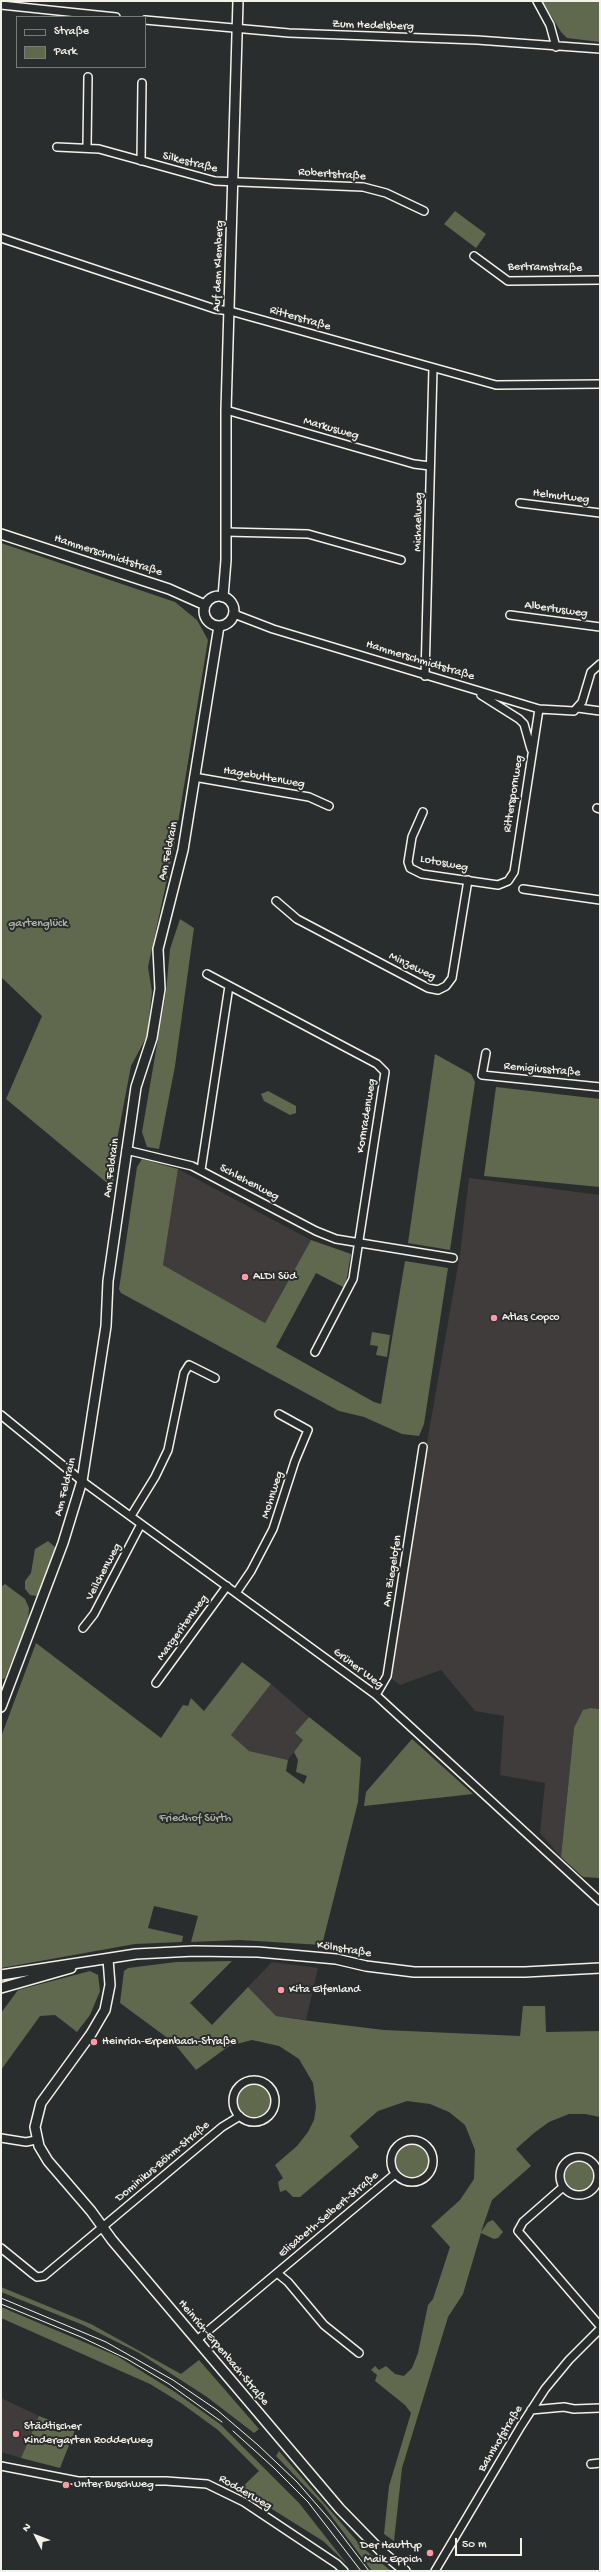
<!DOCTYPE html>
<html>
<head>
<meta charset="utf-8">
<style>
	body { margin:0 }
	#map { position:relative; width:601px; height:2572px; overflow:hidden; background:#2a2d2e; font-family:"Gochi Hand",sans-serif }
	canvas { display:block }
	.frame { position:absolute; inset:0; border:2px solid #f4f1e8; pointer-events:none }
	.legend { position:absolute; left:16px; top:16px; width:130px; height:52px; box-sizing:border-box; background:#2a2d2e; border:1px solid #7b7b78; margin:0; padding:5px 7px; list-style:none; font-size:12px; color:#f4f1e8 }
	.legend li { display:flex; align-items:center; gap:8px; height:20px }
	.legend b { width:20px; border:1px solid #7b7b78 }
	.north { position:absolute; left:16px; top:2516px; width:40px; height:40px; -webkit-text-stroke:3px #2a2d2e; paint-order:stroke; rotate:312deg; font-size:11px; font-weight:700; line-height:16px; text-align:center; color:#f4f1e8 }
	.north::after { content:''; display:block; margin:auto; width:14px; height:18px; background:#f4f1e8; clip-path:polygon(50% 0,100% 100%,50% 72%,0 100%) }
	.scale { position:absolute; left:455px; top:2538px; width:67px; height:18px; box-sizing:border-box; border:2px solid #f4f1e8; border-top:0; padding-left:5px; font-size:12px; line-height:14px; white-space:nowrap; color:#f4f1e8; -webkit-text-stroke:3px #2a2d2e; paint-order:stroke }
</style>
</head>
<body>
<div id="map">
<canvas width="601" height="2572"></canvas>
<div class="frame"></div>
<ul class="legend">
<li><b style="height:5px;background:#2a2d2e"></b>Straße</li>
<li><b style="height:11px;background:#60684e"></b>Park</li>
</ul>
<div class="north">N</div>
<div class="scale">50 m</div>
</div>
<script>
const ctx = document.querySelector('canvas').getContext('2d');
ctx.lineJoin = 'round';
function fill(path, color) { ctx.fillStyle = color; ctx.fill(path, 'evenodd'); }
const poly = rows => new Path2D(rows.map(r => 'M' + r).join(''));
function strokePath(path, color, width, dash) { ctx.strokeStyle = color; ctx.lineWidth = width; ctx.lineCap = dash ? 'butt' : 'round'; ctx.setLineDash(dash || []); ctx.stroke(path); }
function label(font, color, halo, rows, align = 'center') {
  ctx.font = font + ' "Gochi Hand",sans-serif'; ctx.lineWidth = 4; ctx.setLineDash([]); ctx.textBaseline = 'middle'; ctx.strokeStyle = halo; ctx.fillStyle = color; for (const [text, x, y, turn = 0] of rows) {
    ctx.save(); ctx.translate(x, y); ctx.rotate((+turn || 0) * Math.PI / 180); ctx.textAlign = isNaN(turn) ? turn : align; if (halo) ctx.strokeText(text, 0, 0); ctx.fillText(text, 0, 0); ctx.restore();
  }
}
fill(poly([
	[178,1169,311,1240,265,1323,163,1265],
	[469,1178,600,1195,600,1709,591,1708,574,1728,561,1857,540,1833,545,1783,500,1775,504,1716,475,1711,441,1670,400,1685,391,1678,425,1454,460,1254],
	[271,1684,309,1717,295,1733,303,1740,288,1760,249,1751,231,1735],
	[272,1962,318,1968,306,2020,276,2016,248,1987],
	[1,2398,39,2416,21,2458,1,2452]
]), '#403c3b');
fill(poly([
	[542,1,600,1,600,42,567,38,561,32],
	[455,211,486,234,476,248,444,224],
	[1,543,175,602,197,620,208,640,174,847,148,967,152,992,147,1036,131,1066,117,1140,113,1188,6,1099,42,1016,1,977],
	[180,919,194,928,175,1066,159,1149,147,1147,142,1132,166,992,170,949],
	[435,1054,471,1074,475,1082,450,1250,408,1243],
	[496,1087,600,1099,600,1187,484,1176],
	[268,1091,296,1106,296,1113,290,1115,264,1101,261,1094],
	[142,1159,178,1169,163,1265,265,1323,311,1240,351,1254,345,1288,316,1273,276,1347,374,1402,381,1404,405,1261,448,1268,424,1424,419,1436,402,1434,364,1417,339,1411,121,1293,119,1289,137,1167],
	[372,1332,390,1335,387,1357,376,1355,378,1346,370,1345],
	[48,1541,56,1548,39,1593,36,1596,30,1595,25,1589,25,1581,31,1573,35,1549],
	[5,1584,25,1599,29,1608,28,1621,5,1678,1,1680,1,1587],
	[36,1643,161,1738,183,1705,188,1706,191,1698,204,1711,242,1662,271,1684,231,1735,249,1751,288,1760,286,1771,304,1784,307,1776,296,1772,298,1760,294,1752,303,1740,295,1733,309,1717,361,1758,358,1802,322,1945,240,1940,191,1942,198,1916,154,1906,148,1928,183,1936,182,1942,135,1944,1,1968,1,1737],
	[591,1708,600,1709,600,1878,598,1878,583,1877,561,1857,574,1728,583,1710],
	[412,1739,473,1794,364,1806,366,1792],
	[232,1961,190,2003,212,2025,248,1987,276,2016,310,2021,384,2030,520,2036,523,2006,545,2006,546,2032,600,2031,600,2117,585,2114,569,2114,549,2122,534,2133,516,2149,531,2166,492,2200,481,2232,488,2222,493,2220,503,2232,498,2238,494,2239,481,2233,463,2294,448,2317,402,2468,394,2541,384,2534,389,2486,411,2413,405,2405,375,2381,377,2375,371,2370,375,2366,379,2370,386,2366,395,2374,404,2376,412,2368,418,2353,428,2305,433,2299,450,2247,431,2226,460,2200,474,2179,475,2150,465,2125,449,2112,430,2104,407,2101,378,2111,354,2132,350,2136,359,2147,300,2197,293,2197,286,2190,280,2192,278,2182,283,2178,275,2165,297,2146,308,2132,314,2120,316,2107,313,2083,299,2059,279,2046,252,2040,229,2046,196,2070,173,2042,120,2003,124,1971,128,1968,176,1962],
	[90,1971,98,1975,100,1991,90,2015,77,2032,55,2015,40,2016,1,2070,1,2013,18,1990],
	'237 2100a17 17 0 1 1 34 0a17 17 0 1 1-34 0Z',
	'394 2162a18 18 0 1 1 36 0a18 18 0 1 1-36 0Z',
	'565 2176a14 14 0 1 1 28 0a14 14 0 1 1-28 0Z',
	[1,2287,91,2324,181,2374,199,2360,259,2429,254,2433,207,2397,139,2353,83,2325,1,2292],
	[1,2307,117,2356,175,2392,220,2424,299,2503,347,2564,323,2541,240,2489,259,2471,218,2430,181,2403,150,2384,1,2318],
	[39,2416,75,2430,60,2468,21,2458],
	[279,2451,362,2547,391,2571,372,2571,323,2505,276,2456]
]), '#60684e');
const minor = poly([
	[537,1,550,25,556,47],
	[1,5,116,17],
	[145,20,289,33,477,40,600,49],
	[87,146,88,77],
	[57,147,99,149,215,181,363,187,386,193,424,211],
	[141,161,142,83],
	[1,238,215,309,230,311,496,385,600,384],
	[474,256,508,281,600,280],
	[226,410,414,464,430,466],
	[520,503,600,513],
	[226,532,308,534,401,560],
	[234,614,273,629,539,709,574,711,582,702,591,672,600,664],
	[510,615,600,627],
	[425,676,433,368],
	[481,695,519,719,524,724,531,749],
	[578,708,600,711],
	[194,777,309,797,329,806],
	[597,808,600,809],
	[423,812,412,837,408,862,410,868,422,874,498,885,508,881,514,872,539,709],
	[523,889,600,900],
	[276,901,297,919,428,988,438,990,446,986,452,978,468,880],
	[207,974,377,1064,385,1072,353,1279,315,1352],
	[486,1053,482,1075,600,1087],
	[126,1150,192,1166,316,1231,336,1239,453,1258],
	[201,1170,229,986],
	[1,1415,82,1481,376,1695,600,1901],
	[131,1516,155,1477,168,1450,184,1373,189,1365,215,1378],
	[236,1593,251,1571,273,1529,295,1461,308,1430,279,1414],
	[83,1628,94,1614,141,1524],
	[156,1683,227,1586],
	[376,1695,387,1676,423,1447],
	'233 2101a21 21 0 1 1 42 0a21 21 0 1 1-42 0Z',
	[1,2138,26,2142,36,2140],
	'391 2161a21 21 0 1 1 42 0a21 21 0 1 1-42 0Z',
	'560 2176a19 19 0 1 1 38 0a19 19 0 1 1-38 0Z',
	[563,2187,523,2222,518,2231,600,2326],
	[1,2248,33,2274,37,2277,44,2276,222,2127,240,2116],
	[277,2273,288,2282,324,2325,359,2353],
	[197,2340,395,2174],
	[531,2410,564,2407,574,2409,600,2408],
	[591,2464,600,2463],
	[1,2466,78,2481,166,2481,207,2484,244,2502,337,2564,344,2571],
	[435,2571,521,2426,545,2389,569,2360,600,2329]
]);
const tertiary = poly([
	[1,534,169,589,205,605],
	'204 611a15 15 0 1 1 30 0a15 15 0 1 1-30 0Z',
	[223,597,226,560,226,410,238,1],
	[1,1707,63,1543,82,1481,106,1326,108,1281,136,1087,152,1038,160,989,158,949,183,850,219,626],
	[108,1959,110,1985,105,2010,91,2034,41,2103,35,2127,39,2146,48,2161,91,2211,112,2240,340,2509,381,2551,405,2571],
	[1,1975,136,1954,194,1951,258,1952,336,1959,366,1966,414,1972,525,1972,600,1968],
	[1,1988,71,1968]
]);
strokePath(minor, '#f4f1e8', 10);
strokePath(tertiary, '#f4f1e8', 12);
strokePath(minor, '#2a2d2e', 7);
strokePath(tertiary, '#2a2d2e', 9);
strokePath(poly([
	[1,2298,106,2342,173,2380,217,2410,258,2445,297,2482,331,2521,369,2571],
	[1,2304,81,2337,127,2359,169,2384,222,2422],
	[233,2431,274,2468,308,2502,361,2571]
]), '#f4f1e8', 1);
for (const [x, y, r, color] of [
	[245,1277,4,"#ff9aa2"],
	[494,1318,4,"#ff9aa2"],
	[281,1990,4,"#ff9aa2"],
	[94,2042,4,"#ff9aa2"],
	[16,2434,4,"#ff9aa2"],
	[66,2485,4,"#ff9aa2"],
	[430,2553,4,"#ff9aa2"]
]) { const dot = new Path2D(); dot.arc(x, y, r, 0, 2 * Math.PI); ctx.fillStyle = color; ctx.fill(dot); strokePath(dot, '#2a2d2e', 1.5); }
label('12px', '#f4f1e8', '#2a2d2e', [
	["Zum Hedelsberg",373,26,2],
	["Silkestraße",190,163,14],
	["Robertstraße",332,175,4],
	["Auf dem Klemberg",219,266,-88],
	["Bertramstraße",545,268,1],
	["Ritterstraße",300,319,16],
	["Markusweg",331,429,16],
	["Helmutweg",561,497,7],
	["Michaelweg",419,522,-89],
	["Hammerschmidtstraße",108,556,18],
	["Albertusweg",556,610,8],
	["Hammerschmidtstraße",420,661,17],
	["Hagebuttenweg",264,778,10],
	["Ritterspornweg",514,794,-81],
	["Am Feldrain",169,851,-78],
	["Lotosweg",444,864,11],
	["Minzeweg",412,967,26],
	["Remigiusstraße",542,1070,5],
	["Kornradenweg",367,1116,-81],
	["Am Feldrain",112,1168,-82],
	["Schlehenweg",249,1183,28],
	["Am Feldrain",66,1487,-76],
	["Mohnweg",273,1495,-72],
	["Am Ziegelofen",393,1571,-81],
	["Veilchenweg",104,1572,-62],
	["Margeritenweg",183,1628,-54],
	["Grüner Weg",358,1669,37],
	["Kölnstraße",344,1950,9],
	["Dominikus-Böhm-Straße",163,2162,-40],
	["Elisabeth-Selbert-Straße",329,2215,-40],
	["Heinrich-Erpenbach-Straße",223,2353,50],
	["Bahnhofstraße",501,2439,-59],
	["Rodderweg",245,2493,30]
]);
label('12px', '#b1b3a3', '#2a2d2e', [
	["gartenglück",38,924],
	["Friedhof Sürth",195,1819]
]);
label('12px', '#f4f1e8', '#2a2d2e', [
	["ALDI Süd",253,1277],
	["Atlas Copco",502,1318],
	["Kita Elfenland",289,1990],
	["Heinrich-Erpenbach-Straße",102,2042],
	["Städtischer",24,2427],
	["Kindergarten Rodderweg",24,2441],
	["Unter Buschweg",74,2485],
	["Der Hauttyp",422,2546,"right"],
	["Maik Eppich",422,2560,"right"]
], 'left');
</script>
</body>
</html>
